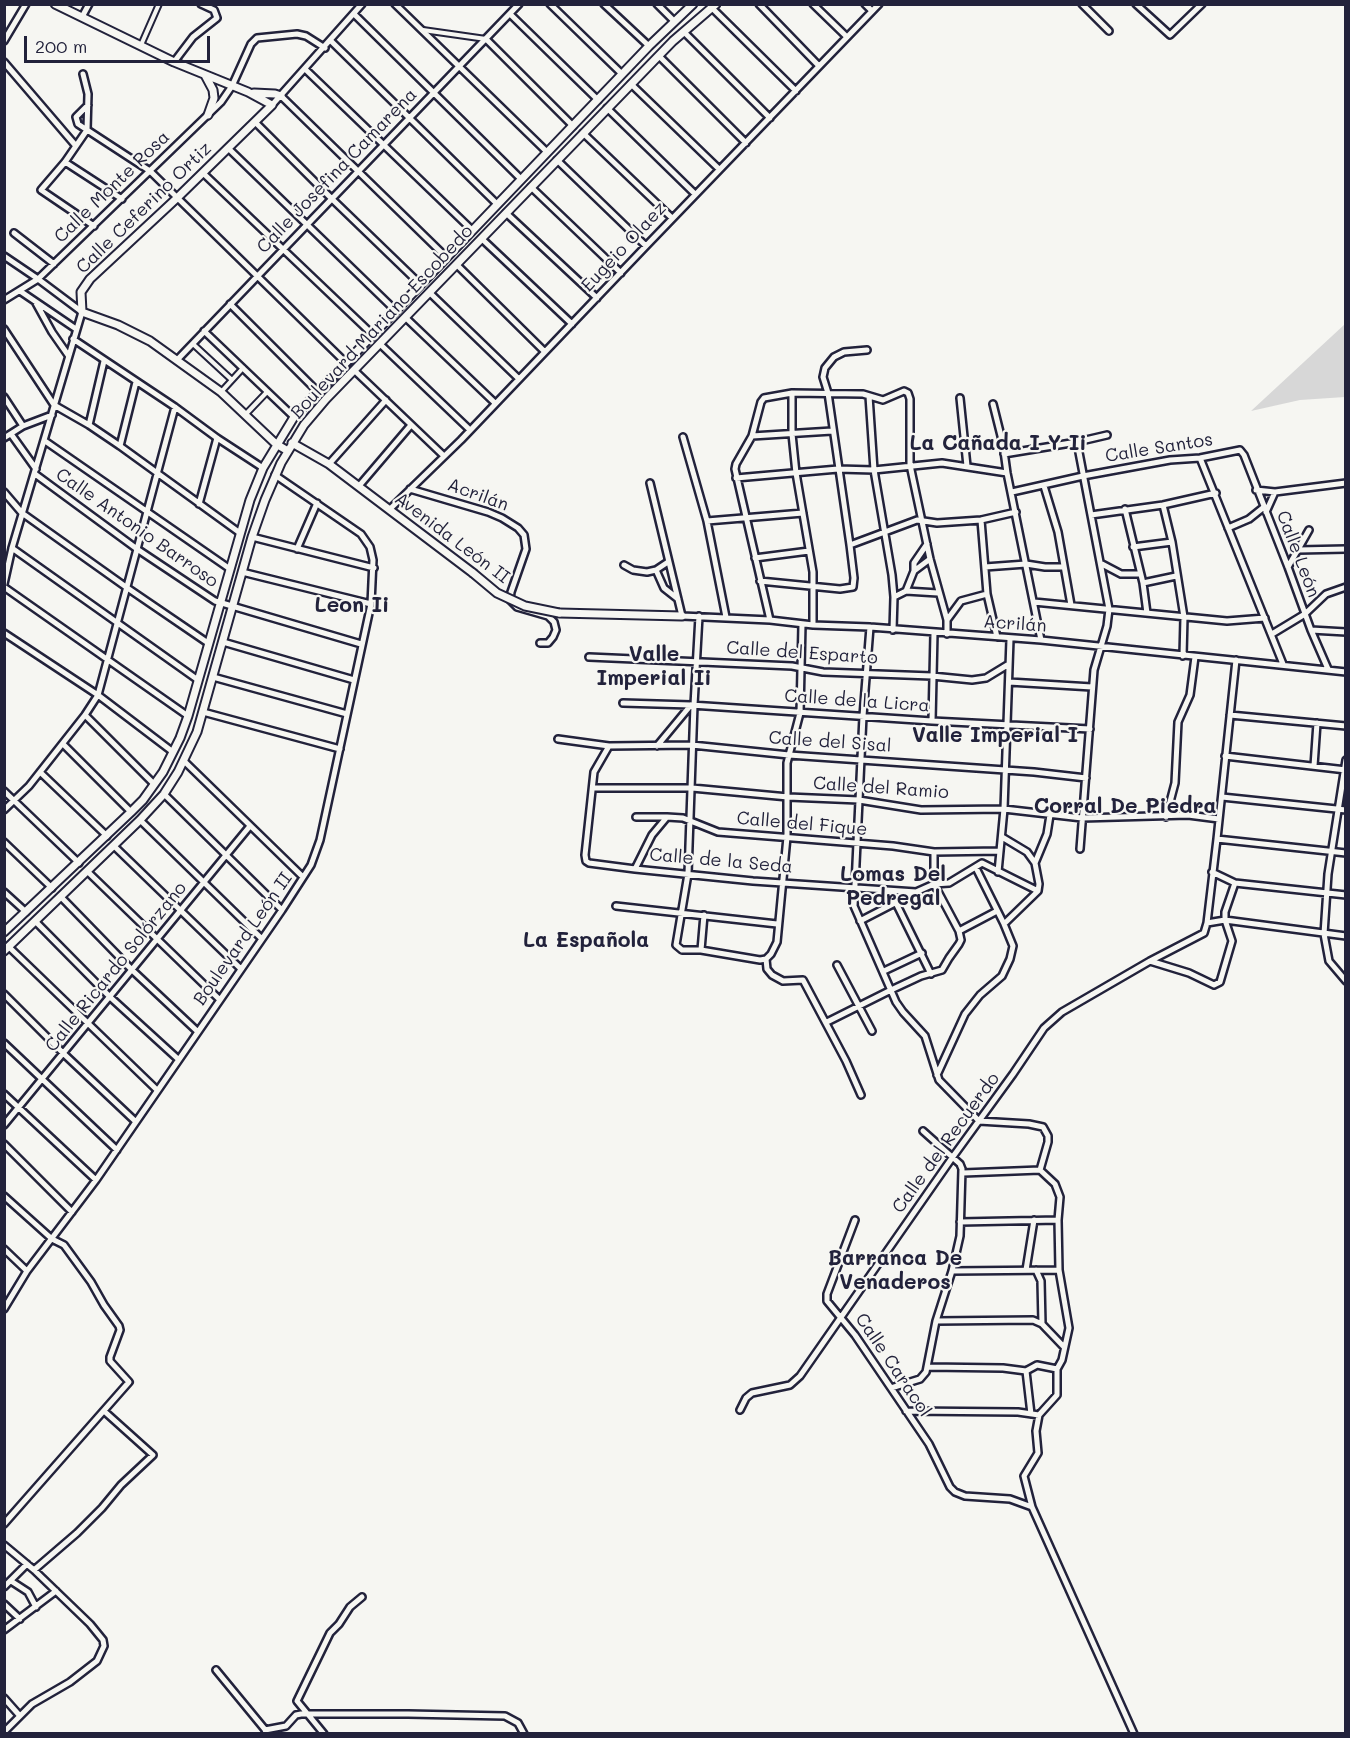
<!DOCTYPE html>
<html>
<head>
<meta charset="utf-8">
<style>
	body { margin:0 }
	#map { position:relative; width:1350px; height:1738px; overflow:hidden; background:#f6f6f2; font-family:Mali,sans-serif }
	canvas { display:block }
	.frame { position:absolute; inset:0; border:6px solid #22223b; pointer-events:none }
	.scale { position:absolute; left:24px; top:36px; width:186px; height:27px; box-sizing:border-box; border:3px solid #22223b; border-top:0; padding-left:8px; font-size:18px; line-height:21px; white-space:nowrap; color:#22223b; -webkit-text-stroke:4px #f6f6f2; paint-order:stroke }
</style>
</head>
<body>
<div id="map">
<canvas width="1350" height="1738"></canvas>
<div class="frame"></div>
<div class="scale">200 m</div>
</div>
<script>
const ctx = document.querySelector('canvas').getContext('2d');
ctx.lineJoin = 'round';
function fill(path, color) { ctx.fillStyle = color; ctx.fill(path, 'evenodd'); }
const poly = rows => new Path2D(rows.map(r => 'M' + r).join(''));
function strokePath(path, color, width, dash) { ctx.strokeStyle = color; ctx.lineWidth = width; ctx.lineCap = dash ? 'butt' : 'round'; ctx.setLineDash(dash || []); ctx.stroke(path); }
function label(font, color, halo, rows, align = 'center') {
  ctx.font = font + ' Mali,sans-serif'; ctx.lineWidth = 4.5; ctx.setLineDash([]); ctx.textBaseline = 'middle'; ctx.strokeStyle = halo; ctx.fillStyle = color; for (const [text, x, y, turn = 0] of rows) {
    ctx.save(); ctx.translate(x, y); ctx.rotate((+turn || 0) * Math.PI / 180); ctx.textAlign = isNaN(turn) ? turn : align; if (halo) ctx.strokeText(text, 0, 0); ctx.fillText(text, 0, 0); ctx.restore();
  }
}
fill(poly([
	[1345,324,1345,397,1300,400,1251,411]
]), '#d7d7d7');
const pedestrian = poly([
	[423,30,486,39],
	[141,45,159,4],
	[193,344,232,380],
	[221,392,243,368],
	[245,415,267,392]
]);
const minor = poly([
	[395,4,547,152],
	[550,4,622,74],
	[604,4,649,46],
	[657,4,674,21],
	[759,4,819,66],
	[813,4,847,37],
	[865,4,872,11],
	[1082,4,1109,31],
	[1136,4,1170,35,1202,4],
	[712,8,796,91],
	[354,14,521,179],
	[510,14,598,100],
	[82,17,89,4],
	[684,32,770,118],
	[486,39,573,126],
	[4,41,26,4],
	[331,41,497,204],
	[659,56,746,143],
	[4,62,76,146],
	[174,62,193,37,217,18,214,10,201,4],
	[305,69,472,230],
	[83,74,88,94,87,130,65,162,41,190,94,226],
	[631,84,719,169],
	[281,96,446,257],
	[88,105,76,117,78,124,150,171,345,362],
	[272,105,362,4],
	[607,108,695,194],
	[255,122,332,199,420,284],
	[583,133,672,218],
	[228,148,395,310],
	[557,160,646,246],
	[65,162,122,199],
	[203,173,372,334],
	[531,187,621,273],
	[506,213,597,298],
	[14,233,54,264],
	[482,239,572,324],
	[4,256,38,279,82,312,12,548,4,584],
	[457,265,545,352],
	[20,291,76,329],
	[430,293,519,379],
	[4,300,38,279,221,102,232,86,251,44,257,38,297,34,306,36,325,48],
	[36,303,52,332,68,355],
	[230,304,317,391],
	[406,318,495,403],
	[4,329,54,405,89,425,120,446,240,533],
	[204,331,294,417],
	[73,339,175,407,217,438,263,468],
	[380,344,470,430],
	[177,360,519,4],
	[354,370,444,456],
	[792,393,792,434,796,473,813,572,813,625],
	[869,396,874,470,892,575,894,597,893,630],
	[4,397,23,426],
	[960,398,967,466],
	[993,404,1003,444,1007,473,1041,640],
	[89,425,104,361],
	[11,434,36,469],
	[752,436,832,431],
	[683,437,707,521,726,617],
	[4,438,23,426,52,415],
	[45,441,230,569],
	[1077,442,1109,609,1107,626,1094,670,1080,849],
	[120,446,136,382],
	[1004,454,1077,442,1107,435],
	[1200,458,1283,664],
	[329,464,386,400],
	[35,474,137,549,215,601,361,644],
	[736,478,838,469,874,470,942,463,1007,473],
	[650,483,682,616,770,620,813,625,870,627,1041,640,1346,672],
	[359,486,411,425],
	[1044,486,1058,532,1071,605],
	[410,489,488,512,502,518,518,528,524,535,526,549,511,592,510,600,517,607,548,616,554,622,556,630,553,637,548,643,540,643],
	[1256,490,1275,492,1346,483],
	[4,492,22,513,126,587,208,643],
	[1012,492,1083,476,1170,460,1200,458,1240,450,1244,455,1288,567,1311,630,1328,669],
	[199,504,217,438],
	[1163,505,1172,542,1184,617,1183,656],
	[390,509,461,440,646,246,879,4],
	[1125,509,1143,583,1147,613],
	[1266,512,1275,492],
	[1091,515,1163,505,1216,493],
	[981,520,987,594,997,637],
	[707,521,803,513],
	[1228,528,1249,519,1264,507],
	[252,537,374,568],
	[850,545,917,520,937,523,981,520,1016,512],
	[1133,547,1172,542],
	[12,548,198,680],
	[297,549,317,503],
	[1298,550,1346,549],
	[755,558,809,551],
	[1102,564,1121,574,1140,574],
	[624,565,633,570,647,572,656,570,668,562],
	[985,567,1026,564,1045,567,1064,567],
	[1288,567,1309,530],
	[656,570,664,588,678,599],
	[914,571,914,563,927,544],
	[242,572,371,604],
	[760,581,840,589,853,587,854,578,850,545,828,393,823,377,825,368,834,357,844,352,867,350],
	[1143,583,1176,576],
	[4,587,188,716],
	[906,591,938,593],
	[894,597,906,591,914,571,930,559],
	[1034,602,1227,621,1265,618],
	[699,616,694,705,688,874,676,945,682,950,701,950,760,960,766,959,771,954,777,942,787,837,787,763,800,713,802,624],
	[770,620,735,469,736,464,752,436,761,402,764,398,792,393,863,394,883,400,904,391,908,393,910,399,910,465,930,559,947,620,947,634],
	[947,620,961,601,987,594],
	[870,627,863,716,854,906,896,1002,903,1012,925,1036,939,1080,979,1121,1029,1124,1043,1127,1048,1136,1048,1142,1040,1170],
	[1311,630,1346,632],
	[4,633,98,695,173,752],
	[1272,634,1305,614,1326,594,1346,587],
	[223,642,354,680],
	[589,657,792,666,823,672,932,676,972,680,986,678,1009,664],
	[213,677,347,714],
	[1009,682,1092,687],
	[623,703,691,705,932,721,1090,729],
	[203,712,340,749],
	[85,715,154,784],
	[1230,715,1346,726],
	[932,721,934,633],
	[558,739,609,746,692,745,789,755,1034,772,1086,778],
	[63,744,131,812],
	[609,746,594,772,585,855,586,861,589,863,635,869,753,881,916,892,934,884,949,883,982,863,1038,891],
	[657,746,691,705],
	[1225,756,1346,770],
	[1346,760,1328,874,1324,934,1329,961,1346,981],
	[184,761,303,877],
	[1314,766,1317,723],
	[40,772,107,836],
	[593,788,692,788,788,797,859,800,921,810,1004,809,1082,818,1188,815,1219,819],
	[4,791,79,863],
	[164,794,282,910],
	[1222,797,1346,810],
	[4,810,29,786,85,715,98,695,175,407],
	[636,817,667,817],
	[1166,817,1175,783,1178,722,1190,695,1195,657],
	[140,820,262,939],
	[1002,837,1027,852,1035,863,1039,884,1038,891,1004,924],
	[1217,839,1346,853],
	[4,842,52,888],
	[114,846,241,969],
	[934,852,934,884,959,931],
	[1035,863,1047,834,1050,815],
	[635,869,652,835,667,817,683,818,718,832,893,846,934,852,1000,851],
	[88,872,219,999],
	[998,872,1004,809,1010,639],
	[1212,872,1235,883,1346,895],
	[4,892,26,912],
	[61,897,132,970,197,1031],
	[896,903,931,974],
	[616,906,777,924],
	[860,921,916,892],
	[36,922,110,997,178,1059],
	[1207,923,1225,920,1346,936],
	[9,947,157,1090],
	[701,950,704,915],
	[766,959,767,969,772,975,783,981,803,980,846,1061,861,1095],
	[1150,961,1189,973,1214,985,1220,982,1232,941,1225,920,1225,912,1235,883],
	[837,965,872,1031],
	[884,971,922,953],
	[4,994,64,1054,135,1121],
	[827,1022,891,990,921,976,942,970,949,958,959,944,961,940,959,931,997,911],
	[4,1043,117,1150],
	[937,1075,965,1014,980,995,1002,976,1010,959,1013,946,1004,924,976,868],
	[4,1094,96,1180],
	[4,1125,250,826],
	[4,1144,72,1212],
	[1040,1170,1055,1184,1060,1197,1058,1220,1059,1270,1069,1328,1062,1360,1057,1369,1057,1395,1039,1415,1036,1431,1038,1453,1024,1476,1032,1507,1134,1734],
	[963,1173,1040,1170],
	[4,1196,52,1239,64,1245,91,1282,104,1305,119,1326,120,1330,110,1357,110,1361,129,1382,4,1524],
	[855,1220,827,1294,827,1301,855,1335,929,1444,950,1487,955,1492,965,1496,1010,1499,1032,1507],
	[960,1222,1058,1220],
	[4,1249,27,1271],
	[1026,1270,1034,1220],
	[1036,1270,1041,1281,1042,1324],
	[952,1271,1059,1270],
	[4,1309,27,1271,96,1180,282,910,311,865,320,840,371,604,373,560,370,547,361,534,275,475],
	[936,1321,1033,1320,1042,1324,1064,1347],
	[928,1367,1003,1368,1026,1371],
	[1026,1371,1031,1414],
	[1026,1371,1037,1365,1057,1369],
	[891,1388,920,1379,926,1372,936,1321,952,1271,960,1236,962,1169,960,1164,923,1131],
	[740,1410,746,1398,752,1393,790,1385,800,1376,952,1158,1013,1074,1044,1028,1062,1012,1150,961,1204,933,1207,923,1217,839,1236,660],
	[906,1411,1018,1412,1039,1415],
	[4,1545,34,1570,90,1624,103,1640,104,1646,97,1661,70,1682,32,1704,4,1732],
	[34,1570,77,1533,102,1508,121,1485,153,1455,104,1411],
	[11,1581,28,1592,36,1607],
	[4,1587,27,1564],
	[4,1604,20,1619],
	[4,1630,56,1591],
	[216,1670,267,1732],
	[4,1698,20,1716],
	[265,1730,286,1726,296,1715,301,1714,408,1714,505,1716,518,1723,524,1734],
	[324,1734,297,1701,330,1633,339,1624,350,1607,362,1597]
]);
const tertiary = poly([
	[55,4,174,62,248,92,272,105,177,198,90,279,81,292,82,312,118,325,150,341,221,392,276,444,288,451],
	[205,75,213,90,214,98,208,115],
	[254,93,275,94,281,96],
	[292,443,329,464,473,573],
	[559,613,682,616],
	[4,932,131,812,143,800,163,772,180,738,188,716,250,500,263,468,294,417,649,46,693,4],
	[4,951,140,820,164,794,178,772,197,732,252,537,265,500,281,463,304,425,326,399,673,41,716,4]
]);
strokePath(pedestrian, '#22223b', 8);
strokePath(minor, '#22223b', 10);
strokePath(tertiary, '#22223b', 11);
strokePath(pedestrian, '#f6f6f2', 4);
strokePath(minor, '#f6f6f2', 5);
strokePath(tertiary, '#f6f6f2', 7);
const tertiaryBridge = poly([
	[473,573,497,593,525,606,559,613]
]);
strokePath(tertiaryBridge, '#22223b', 11, []);
strokePath(tertiaryBridge, '#f6f6f2', 7);
label('18px', '#22223b', '#f6f6f2', [
	["Calle Josefina Camarena",337,171,-46],
	["Calle Monte Rosa",112,187,-44],
	["Calle Ceferino Ortiz",144,208,-44],
	["Eugeio Olaez",624,247,-47],
	["Boulevard Mariano Escobedo",382,322,-47],
	["Calle Santos",1159,448,-9],
	["Acrilán",478,495,20],
	["Calle Antonio Barroso",137,528,35],
	["Avenida León II",452,538,37],
	["Calle León",1298,554,69],
	["Acrilán",1015,624,4],
	["Calle del Esparto",802,653,4],
	["Calle de la Licra",857,701,4],
	["Calle del Sisal",830,742,4],
	["Calle del Ramio",881,788,4],
	["Calle del Fique",802,824,5],
	["Calle de la Seda",721,861,5],
	["Boulevard León II",243,939,-55],
	["Calle Ricardo Solórzano",116,967,-51],
	["Calle del Recuerdo",946,1143,-54],
	["Calle Caracol",893,1365,56]
]);
label('bold 21px', '#22223b', '#f6f6f2', [
	["La Cañada I Y Ii",998,444],
	["Leon Ii",352,606],
	["Valle",654,655],
	["Imperial Ii",654,679],
	["Valle Imperial I",995,736],
	["Corral De Piedra",1125,807],
	["Lomas Del",893,875],
	["Pedregal",893,899],
	["La Española",586,941],
	["Barranca De",895,1259],
	["Venaderos",895,1283]
]);
</script>
</body>
</html>
